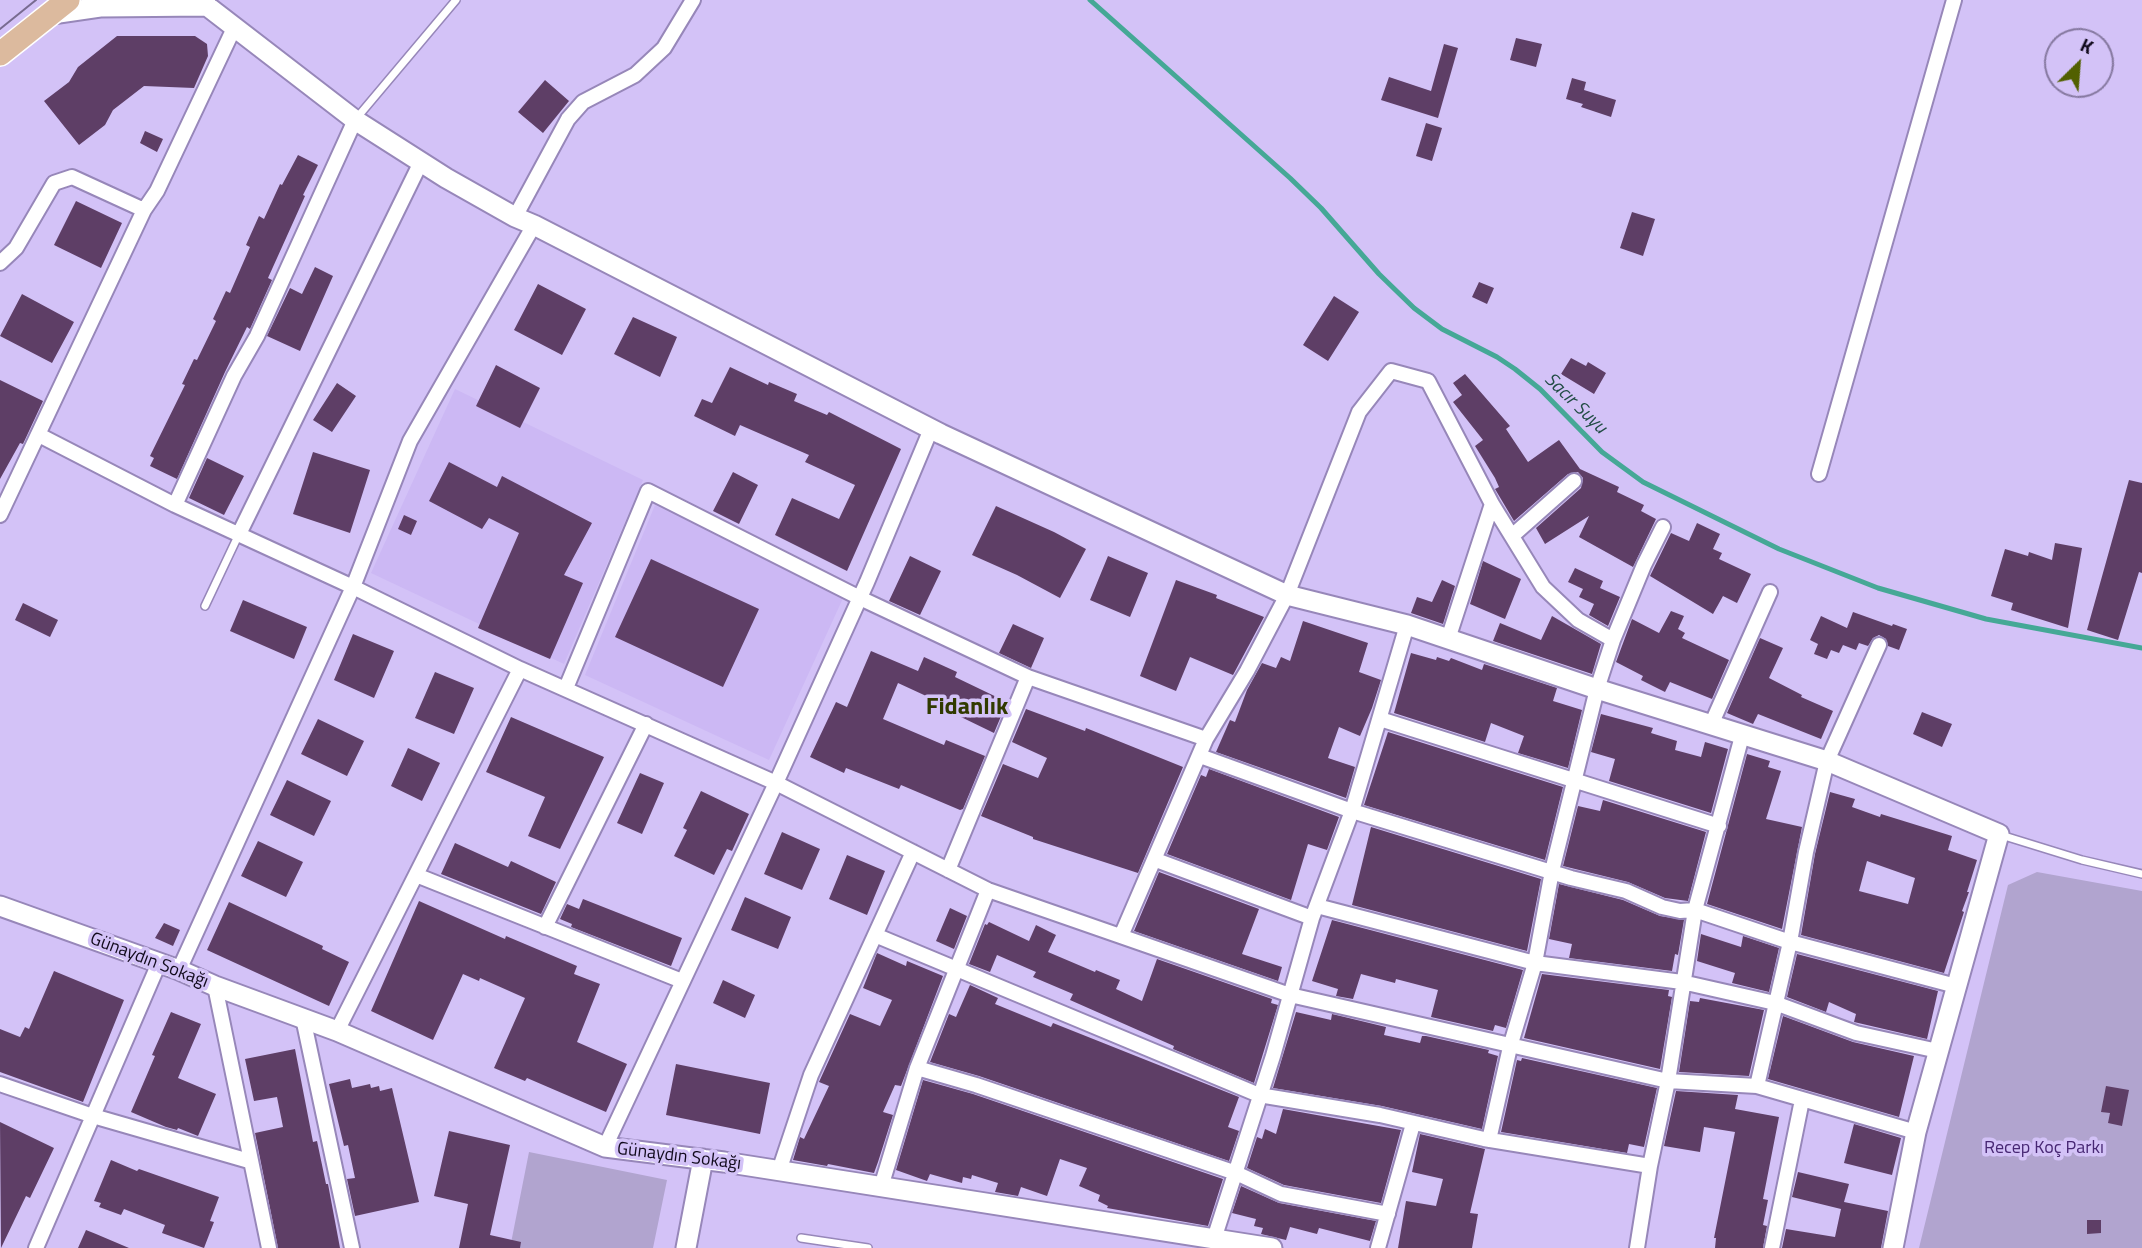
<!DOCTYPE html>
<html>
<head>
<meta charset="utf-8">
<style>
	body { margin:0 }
	#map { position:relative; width:2142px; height:1248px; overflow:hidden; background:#d3c2f7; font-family:"Titillium Web",sans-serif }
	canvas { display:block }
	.north { position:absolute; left:2044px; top:28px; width:70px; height:70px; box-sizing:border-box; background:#d3c2f7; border:2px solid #85789f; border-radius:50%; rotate:25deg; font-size:19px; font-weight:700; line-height:28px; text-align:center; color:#110a1c }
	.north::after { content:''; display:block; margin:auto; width:24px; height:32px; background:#526001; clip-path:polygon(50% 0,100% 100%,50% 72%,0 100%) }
</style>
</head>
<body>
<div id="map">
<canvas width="2142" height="1248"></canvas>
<div class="north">K</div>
</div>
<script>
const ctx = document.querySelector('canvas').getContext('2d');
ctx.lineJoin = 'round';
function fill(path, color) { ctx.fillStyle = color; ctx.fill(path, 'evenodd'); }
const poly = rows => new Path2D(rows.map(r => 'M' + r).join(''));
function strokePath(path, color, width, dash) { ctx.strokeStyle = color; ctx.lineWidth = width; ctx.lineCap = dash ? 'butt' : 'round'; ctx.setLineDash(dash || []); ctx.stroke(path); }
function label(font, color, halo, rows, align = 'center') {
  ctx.font = font + ' "Titillium Web",sans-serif'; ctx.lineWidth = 7; ctx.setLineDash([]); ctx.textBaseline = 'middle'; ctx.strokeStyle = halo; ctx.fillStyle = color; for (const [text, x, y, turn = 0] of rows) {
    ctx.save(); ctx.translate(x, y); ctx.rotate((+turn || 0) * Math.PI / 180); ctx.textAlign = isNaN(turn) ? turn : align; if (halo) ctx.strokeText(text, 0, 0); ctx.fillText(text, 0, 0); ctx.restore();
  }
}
fill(poly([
	[455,389,643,480,564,664,371,573],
	[655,505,844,596,769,760,585,675]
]), '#ccb8f4');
fill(poly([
	[2037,872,2142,891,2142,1248,1919,1248,2008,885],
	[529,1152,667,1180,653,1248,510,1248]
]), '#b1a4cf');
strokePath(poly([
	[1090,0,1290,178,1321,208,1379,274,1414,308,1442,329,1497,357,1515,369,1540,389,1602,452,1643,482,1779,549,1878,588,1986,619,2142,648]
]), '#45a896', 5);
fill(poly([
	[117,36,195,36,207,44,208,56,194,88,144,86,113,110,105,125,79,145,44,101,69,82,78,67],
	[1516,38,1542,44,1536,67,1510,60],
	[1444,44,1458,48,1438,118,1381,100,1389,77,1431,91],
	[1572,78,1586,82,1584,90,1616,100,1611,117,1581,107,1583,104,1566,99],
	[545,80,569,101,543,133,518,112],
	[1426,123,1442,128,1432,161,1416,156],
	[145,131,163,139,157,152,140,143],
	[298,155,318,165,303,195,305,196,268,278,272,280,250,329,247,327,225,372,177,479,150,466,154,458,150,456,185,385,182,384,194,359,197,360,216,321,213,319,226,291,230,293,250,247,246,245,259,216,264,219,280,184,282,185],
	[76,201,122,223,101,268,54,245],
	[1632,212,1655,219,1643,256,1620,248],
	[315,267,333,276,300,351,267,336,290,288,302,294],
	[1479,282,1494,288,1487,304,1472,297],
	[538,284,586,309,562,355,514,330],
	[22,294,74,322,52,363,0,336],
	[1334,296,1359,312,1328,361,1303,345],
	[633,317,677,337,660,377,614,354],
	[1571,358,1586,366,1588,362,1606,373,1594,394,1561,374],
	[496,365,540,388,520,428,476,406],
	[730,367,768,385,769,382,797,394,794,401,827,415,829,412,901,449,847,571,775,535,792,498,839,519,855,485,805,462,809,455,740,425,735,436,694,416,702,399,712,403],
	[1465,374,1510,426,1506,429,1528,462,1559,440,1580,469,1619,487,1617,492,1644,505,1641,511,1656,519,1633,567,1579,537,1589,516,1545,544,1536,528,1581,488,1583,478,1578,472,1568,474,1514,521,1495,489,1499,487,1495,478,1475,446,1483,440,1453,402,1462,395,1453,383],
	[0,380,43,401,23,444,20,443,0,479],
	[337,383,356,396,332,432,313,420],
	[313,452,370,470,350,533,293,514],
	[207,458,244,476,224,515,189,498],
	[449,462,497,487,502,476,592,523,564,575,583,583,550,659,478,628,519,533,489,518,482,529,429,501],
	[733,472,758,485,739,524,713,511],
	[2129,480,2142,483,2142,573,2139,572,2118,640,2087,630],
	[996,506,1054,532,1086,549,1060,598,1017,575,972,555],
	[404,515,417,521,411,535,398,529],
	[1697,523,1720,534,1713,549,1722,553,1719,559,1751,574,1737,603,1723,596,1713,614,1650,576,1671,533,1689,541],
	[2055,543,2082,548,2068,628,2011,610,2013,603,1991,596,2005,549,2028,556,2029,552,2052,560],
	[910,556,941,571,920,615,889,601],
	[1108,556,1148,573,1130,617,1090,600],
	[651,559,759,609,723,687,615,637],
	[1483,561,1521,579,1505,619,1470,604],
	[1575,568,1603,581,1600,588,1620,597,1608,626,1589,615,1594,604,1579,597,1583,589,1568,582],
	[1176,580,1217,595,1216,598,1264,617,1233,675,1190,657,1176,691,1140,676],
	[1442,580,1455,586,1443,624,1411,613,1417,597,1432,602],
	[243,600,307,627,294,659,230,631],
	[23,603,58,620,50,637,15,620],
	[1671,611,1684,616,1678,629,1685,633,1682,638,1729,660,1712,699,1670,682,1665,692,1641,680,1643,676,1616,662,1632,619,1659,633],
	[1853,612,1892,626,1893,624,1907,629,1899,650,1888,646,1886,639,1879,635,1873,638,1868,646,1859,643,1856,650,1843,645,1839,653,1831,650,1827,659,1814,654,1818,644,1810,640,1821,616,1847,628],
	[1552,616,1601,644,1592,674,1493,641,1500,623,1541,640],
	[1303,621,1368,643,1359,672,1381,680,1372,708,1360,736,1339,727,1328,758,1355,767,1346,798,1216,752,1230,720,1235,722,1247,690,1262,663,1276,668,1281,657,1290,661],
	[1013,624,1044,638,1031,668,999,653],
	[353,634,394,651,374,698,334,680],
	[1760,638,1783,648,1769,678,1802,695,1801,697,1833,711,1821,739,1758,714,1753,724,1727,713],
	[871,651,918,671,924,657,957,672,955,677,1007,702,994,733,961,717,963,713,898,683,883,719,944,745,946,740,985,756,963,809,960,810,901,785,899,789,846,768,844,773,810,757,836,702,847,707],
	[1411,653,1436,660,1437,657,1449,661,1451,658,1482,670,1484,664,1557,688,1553,701,1582,710,1568,768,1518,753,1524,736,1491,723,1485,742,1394,713],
	[435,672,474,688,454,734,415,718],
	[1026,709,1085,731,1086,728,1183,767,1138,873,1033,839,1033,837,981,816,1003,764,1038,778,1047,758,1012,742],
	[1922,712,1952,724,1942,747,1913,734],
	[1601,714,1653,728,1651,733,1677,741,1675,750,1701,757,1705,742,1728,749,1711,813,1609,781,1615,759,1591,752],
	[511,717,604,757,560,849,528,836,545,797,486,772],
	[318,719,364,741,347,776,301,754],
	[1388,732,1563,787,1545,860,1364,805],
	[408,748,440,763,422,801,391,786],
	[1747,754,1770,761,1768,767,1781,771,1766,819,1802,827,1782,929,1707,904],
	[1209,769,1339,817,1327,850,1308,844,1291,900,1167,854,1201,775,1206,777],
	[640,773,664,783,642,834,617,823],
	[287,780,331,801,314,836,270,815],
	[701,791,749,814,732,851,727,849,714,875,674,856,687,830,683,828],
	[1830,792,1855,799,1852,807,1880,817,1881,814,1952,836,1948,850,1977,860,1967,892,1969,892,1962,911,1964,912,1944,973,1801,935,1815,854],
	[1867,861,1915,878,1908,904,1859,891],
	[1603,800,1706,832,1688,901,1665,898,1628,882,1563,866,1578,806,1600,811],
	[1371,827,1541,879,1527,951,1352,905],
	[782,832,820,849,802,890,764,874],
	[258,841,303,862,286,897,241,876],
	[455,843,508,867,511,861,556,882,541,914,441,874],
	[847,855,885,871,867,915,829,899],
	[1159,872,1259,909,1242,954,1282,967,1278,981,1134,931],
	[1559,884,1623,900,1660,916,1684,920,1678,955,1675,954,1672,971,1569,958,1572,944,1549,939],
	[745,897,791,917,778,949,731,930],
	[583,899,682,938,671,966,571,927,572,924,560,919,567,904,579,909],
	[419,901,505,939,506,936,577,966,574,974,600,984,577,1042,627,1064,606,1112,527,1078,525,1081,494,1068,525,998,480,978,479,981,463,974,433,1040,371,1011],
	[229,902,323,946,322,949,349,962,329,1006,207,950],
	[950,908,967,916,954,949,936,941],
	[1332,920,1523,970,1506,1028,1495,1025,1493,1031,1431,1017,1438,990,1396,979,1395,983,1361,974,1353,999,1336,996,1338,989,1312,981],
	[989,922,1029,941,1036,925,1056,935,1048,952,1095,972,1096,970,1120,980,1116,989,1142,1001,1157,959,1272,999,1271,1003,1278,1005,1254,1083,1173,1049,1174,1046,1070,1000,1073,994,1033,977,1036,972,997,955,990,972,969,964,985,924,987,925],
	[164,923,180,930,173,946,155,938],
	[1701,934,1741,947,1743,936,1779,948,1769,992,1732,983,1735,973,1697,961],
	[877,953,906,966,907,961,943,976,901,1086,895,1085,883,1112,893,1115,878,1162,874,1173,828,1164,827,1166,793,1160,800,1137,804,1139,829,1086,819,1082,850,1014,880,1026,892,1000,863,988],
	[1797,954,1938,991,1927,1039,1854,1022,1856,1014,1829,1002,1826,1012,1787,997],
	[54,971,124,1000,83,1102,0,1072,0,1029,20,1037,25,1027,29,1029],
	[1542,974,1669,990,1668,996,1672,997,1660,1069,1524,1038],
	[723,980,755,995,745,1018,713,1003],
	[970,985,998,998,995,1004,1051,1027,1053,1023,1239,1097,1228,1127,1239,1131,1229,1161,979,1076,930,1062,949,1014,956,1017],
	[1700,998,1764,1010,1749,1076,1679,1072,1690,1001,1699,1002],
	[171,1012,201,1024,178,1078,216,1094,198,1136,178,1128,177,1130,166,1127,131,1112,155,1056,152,1055],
	[1296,1012,1331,1020,1332,1014,1386,1027,1384,1035,1420,1043,1422,1036,1426,1036,1489,1050,1488,1053,1498,1056,1482,1129,1382,1106,1273,1088],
	[1783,1016,1853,1042,1914,1056,1899,1117,1768,1079],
	[295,1049,313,1142,317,1141,326,1184,328,1184,340,1248,278,1248,255,1133,283,1127,277,1097,254,1101,245,1059],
	[1522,1058,1657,1088,1644,1147,1629,1144,1627,1153,1501,1132,1517,1060,1521,1061],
	[676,1064,770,1083,760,1134,666,1115],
	[350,1079,352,1088,370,1084,371,1088,379,1086,380,1091,392,1088,419,1202,355,1216,347,1179,355,1178,348,1145,344,1146,329,1084],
	[923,1080,973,1094,1223,1179,1208,1226,1107,1208,1108,1206,1098,1201,1100,1195,1079,1186,1087,1168,1060,1159,1047,1196,1021,1187,1018,1196,995,1192,998,1183,972,1175,971,1179,963,1177,962,1183,930,1174,927,1181,896,1170],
	[2106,1086,2129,1090,2122,1126,2108,1123,2110,1113,2101,1112],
	[1676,1091,1738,1095,1735,1109,1779,1117,1763,1199,1768,1200,1763,1225,1767,1226,1763,1248,1715,1248,1716,1238,1714,1238,1735,1132,1704,1127,1700,1152,1664,1146],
	[1283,1109,1401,1130,1381,1203,1284,1185,1247,1168,1257,1137,1262,1139,1265,1129,1276,1134],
	[0,1122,54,1148,30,1198,26,1196,1,1248],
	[1854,1124,1901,1138,1892,1175,1844,1163],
	[449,1131,510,1145,490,1235,521,1242,520,1248,459,1248,468,1204,434,1196],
	[1420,1134,1485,1149,1470,1213,1478,1214,1472,1248,1398,1248,1406,1201,1436,1206,1443,1179,1412,1172],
	[111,1160,137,1171,139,1169,219,1197,210,1221,214,1222,204,1248,162,1233,165,1225,124,1209,121,1215,99,1207,101,1203,94,1201],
	[1798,1172,1849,1184,1844,1202,1888,1211,1881,1248,1782,1248,1786,1229,1835,1237,1841,1209,1792,1197],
	[1241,1186,1279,1203,1376,1221,1370,1241,1319,1228,1317,1234,1290,1227,1286,1240,1261,1234,1263,1228,1254,1226,1256,1219,1232,1213],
	[2087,1220,2101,1220,2101,1233,2087,1234],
	[86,1230,96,1234,129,1248,78,1248]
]), '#5e3e66');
const lane = poly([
	[355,120,456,0],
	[205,606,239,534],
	[2001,835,2082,860,2142,874],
	[801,1238,868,1248]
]);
const street = poly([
	[515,217,568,119,583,102,635,75,664,48,693,0],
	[0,263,16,248,54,183,72,177,144,210],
	[39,435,175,505,353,587,520,669,776,783,988,890,1290,995,1668,1081,1757,1086,1916,1132],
	[1819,474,1954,0],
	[175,505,234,376,257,336,355,120],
	[0,515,144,210,157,191,235,26],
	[239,534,421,162],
	[1512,536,1574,481],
	[1448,639,1492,504],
	[566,688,648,491,860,598,1028,677,1206,739],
	[1380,719,1719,826],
	[1711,725,1770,592],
	[1200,756,1352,811,1571,878,1626,891,1662,907,1680,911,1695,910,1790,942,1956,986],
	[1156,860,1312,918],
	[948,870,1028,677],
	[416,875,682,981],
	[1317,906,1535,963,1682,982,1775,1003,1856,1033,1938,1051],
	[545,927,646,724],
	[875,935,1259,1095,1380,1115,1484,1139,1650,1166],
	[1121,936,1206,739,1247,671,1287,595,1359,412,1391,371,1428,381,1492,504,1543,587,1578,620,1613,640],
	[179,970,353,587,410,441,534,225],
	[215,986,269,1248],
	[303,1018,352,1248],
	[337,1031,520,669],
	[917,1068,976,1085,1236,1173,1281,1194,1388,1214],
	[0,1084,93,1116,249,1161],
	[1757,1086,1790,942,1806,852,1827,761,1879,645],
	[1489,1140,1510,1047,1535,963,1552,871,1597,689,1613,640,1644,565,1663,527],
	[605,1147,776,783,867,582,931,429],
	[779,1171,811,1075,913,852],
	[881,1187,917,1068,988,890],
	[1214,1239,1273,1056,1312,918,1352,811,1407,625],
	[36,1248,159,963],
	[1378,1248,1413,1124],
	[1637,1248,1650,1166,1668,1081,1695,910,1742,736],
	[1772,1248,1802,1100]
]);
const secondary = poly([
	[205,0,207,6,355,120,446,178,515,217,534,225,941,434,1287,595,1407,625,1597,689,1827,761,1999,834,1916,1132,1893,1248],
	[52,14,100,7,207,6],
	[0,906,179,970,215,986,337,1031,605,1147,724,1162,1272,1248],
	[686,1248,703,1159]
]);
const primary = poly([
	[0,54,68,0]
]);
strokePath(lane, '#9787b9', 10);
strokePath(street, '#9787b9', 18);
strokePath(secondary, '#9787b9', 23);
strokePath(primary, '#fff', 26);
strokePath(lane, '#fff', 7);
strokePath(street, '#fff', 14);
strokePath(secondary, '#fff', 19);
strokePath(primary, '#dcba9e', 23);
strokePath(poly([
	[0,29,36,0]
]), '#786b90', 2);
label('18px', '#110a1c', '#d3c2f7', [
	["Günaydın Sokağı",149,961,21],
	["Günaydın Sokağı",679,1157,7]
]);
label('18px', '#472773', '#d3c2f7', [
	["Recep Koç Parkı",2044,1149]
]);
label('italic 19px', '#214c44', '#d3c2f7', [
	["Sacır Suyu",1575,404,44]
]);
label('bold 24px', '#313a00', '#d3c2f7', [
	["Fidanlık",967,708]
]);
</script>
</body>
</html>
